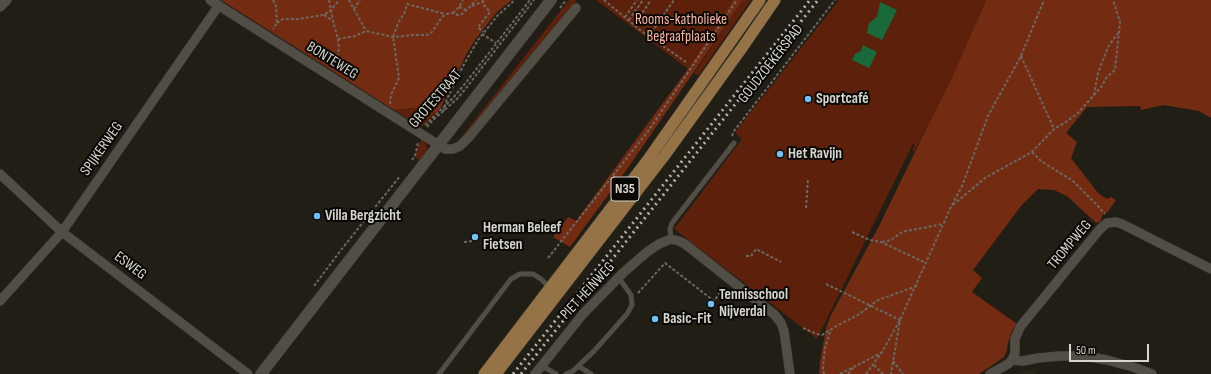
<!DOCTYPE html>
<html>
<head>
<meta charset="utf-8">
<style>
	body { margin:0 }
	#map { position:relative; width:1211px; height:374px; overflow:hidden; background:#211e16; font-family:"Sofia Sans Condensed",sans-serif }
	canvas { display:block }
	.scale { position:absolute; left:1069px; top:344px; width:80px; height:18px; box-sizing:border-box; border:2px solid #d7d5d0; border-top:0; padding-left:5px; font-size:12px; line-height:14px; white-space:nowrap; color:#d7d5d0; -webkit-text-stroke:3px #090805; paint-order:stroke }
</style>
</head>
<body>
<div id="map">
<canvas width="1211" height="374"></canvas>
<div class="scale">50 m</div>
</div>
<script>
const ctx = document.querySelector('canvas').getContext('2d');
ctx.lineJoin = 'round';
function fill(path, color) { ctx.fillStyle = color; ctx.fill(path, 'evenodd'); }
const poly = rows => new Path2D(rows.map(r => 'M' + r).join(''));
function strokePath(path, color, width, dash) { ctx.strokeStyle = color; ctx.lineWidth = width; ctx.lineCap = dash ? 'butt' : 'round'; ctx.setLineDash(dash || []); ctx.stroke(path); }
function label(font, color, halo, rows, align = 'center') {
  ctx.font = font + ' "Sofia Sans Condensed",sans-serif'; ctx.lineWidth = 4; ctx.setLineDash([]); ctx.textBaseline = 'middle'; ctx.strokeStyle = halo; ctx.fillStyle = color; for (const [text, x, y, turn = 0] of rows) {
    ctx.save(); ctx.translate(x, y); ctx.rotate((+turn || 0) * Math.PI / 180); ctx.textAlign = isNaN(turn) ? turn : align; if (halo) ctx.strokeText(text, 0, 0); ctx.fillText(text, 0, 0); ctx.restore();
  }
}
fill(poly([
	[1037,369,1036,374,1015,374,1026,371]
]), '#282516');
fill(poly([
	[569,0,577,0,462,141,459,141,459,140],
	[596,0,733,0,688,69],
	[743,0,751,0,698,76,694,73],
	[839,0,986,0,950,82,914,152,912,150,915,145,913,144,817,339,674,229,742,139,735,132],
	[413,108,423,109,436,113,422,126,419,126,394,110],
	[422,138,426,142,427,148,426,152,420,161,415,157,418,147]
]), '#5d200a');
fill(poly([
	[221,0,512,0,497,12,475,40,467,53,440,109,436,113,423,109,413,108,394,110],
	[733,0,743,0,630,165,570,247,553,237,568,217,576,221,688,69],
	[986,0,1211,0,1211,118,1199,111,1163,105,1141,110,1140,106,1087,107,1066,133,1077,142,1071,158,1098,193,1107,199,1111,197,1116,200,1107,213,1103,214,1100,222,1096,223,1067,196,1054,190,1038,189,1021,206,973,270,982,278,972,292,1017,324,1012,331,1008,343,1007,350,1004,357,997,362,979,374,819,374,820,362,826,328,831,315,879,226,929,123,950,82]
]), '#732b12');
fill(poly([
	[880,2,897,10,882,40,867,33,869,23,877,17],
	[863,45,877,52,869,68,852,60,855,54,861,51]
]), '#196a3a');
const service = poly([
	[671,239,670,229,672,223,734,143],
	[542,366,556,374],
	[578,366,591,374],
	[439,374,511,279,520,274,533,274,541,279,550,288],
	[566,374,573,371,594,351,627,314,632,305,631,295,619,278]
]);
const minor = poly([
	[210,0,445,149,453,149,460,146,469,137,576,8],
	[0,7,7,0],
	[0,174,62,232,248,374],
	[0,301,62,232,219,5],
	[1012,360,1023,361,1038,358,1060,356,1084,356,1107,360,1133,367,1152,374],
	[535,374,583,314,624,272,647,252,659,244,671,239,679,241,685,244,775,315,781,323,784,331,790,374],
	[990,374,1008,364,1012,360,1015,353,1015,339,1020,327,1100,229,1107,223,1116,222,1122,224,1211,269]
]);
const tertiary = poly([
	[261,374,551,0]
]);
const primary = poly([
	[484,374,649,158,760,0],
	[496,374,665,155,742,48,775,0]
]);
strokePath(service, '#3b3934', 5.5);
strokePath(minor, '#3b3934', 10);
strokePath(tertiary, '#3b3934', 12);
strokePath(primary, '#3b3934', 12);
strokePath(poly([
	[273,0,276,6,277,23,273,29],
	[329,0,333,21,338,39,339,48,338,54,331,65],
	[349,0,366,31],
	[483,0,483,4,490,12,478,27,483,32],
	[604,0,640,30,686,62],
	[472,6,482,2],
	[459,7,466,10],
	[560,8,566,0],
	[354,9,360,0],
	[453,13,459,7,463,0],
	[324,15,333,21],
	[625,17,637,0],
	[629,20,643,0],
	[277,23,283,19,298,19,324,15,331,10,339,0],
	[634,25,651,0],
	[482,34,496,43],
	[649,36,674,0],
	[338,39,355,36,366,31,393,37,413,35,427,35,432,32,442,17,447,14,452,13,458,15,462,14,471,6,476,0],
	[1021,56,1054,129],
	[1094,95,1098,73,1108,47,1118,33],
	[390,104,391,95,399,78,393,37,398,23,405,12,407,4,445,14],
	[443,112,447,99,463,66,478,40,498,15,515,0],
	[425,125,452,99,464,85,530,0],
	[427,127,433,120,457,99,467,87,534,0],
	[732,136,734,131,835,0],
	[1032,152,1041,161,1073,181,1097,205,1105,214],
	[412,160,415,156,418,143],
	[953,205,985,178,1032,152,1054,129,1066,122,1078,113,1102,86,1106,78,1115,70,1120,22,1113,0],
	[806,208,808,179],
	[852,232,870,240,881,242,926,263],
	[464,242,473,241],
	[882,242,891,240,902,232,943,224],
	[746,256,751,256,756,249,781,262],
	[548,258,649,130,737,0],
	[826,284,900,320,891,374],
	[314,286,341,250,400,176],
	[638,293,665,263,714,301,724,287],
	[803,328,817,334,822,335,838,325,858,315,878,300,917,286],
	[893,361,903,374],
	[874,365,883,374],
	[824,374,823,368,825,348,830,332],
	[840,374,881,353],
	[848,374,854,367],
	[866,374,882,352,900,320,951,207,962,186,988,116,1021,56,1044,0]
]), '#6c6962', 2, [3, 2]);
strokePath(service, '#514f45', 4.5);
strokePath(minor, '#514f45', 9);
strokePath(tertiary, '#514f45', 11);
strokePath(primary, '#967247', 11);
strokePath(poly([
	[513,374,810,0],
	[521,374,818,0]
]), '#b4b2ad', 3, [2, 4]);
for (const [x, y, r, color] of [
	[808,99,4,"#70c1f4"],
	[780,154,4,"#70c1f4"],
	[317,216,4,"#70c1f4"],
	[475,237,4,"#70c1f4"],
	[711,304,4,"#70c1f4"],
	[655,319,4,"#70c1f4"]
]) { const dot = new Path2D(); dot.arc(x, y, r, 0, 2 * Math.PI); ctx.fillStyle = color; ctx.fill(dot); strokePath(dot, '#090805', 1.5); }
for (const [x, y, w] of [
	[625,189,28]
]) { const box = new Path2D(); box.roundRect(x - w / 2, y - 12, w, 24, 3); ctx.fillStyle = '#090805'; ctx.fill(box); strokePath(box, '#d7d5d0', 1); }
label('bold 14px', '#d7d5d0', null, [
	["N35",625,189]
]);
label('15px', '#f7b5a0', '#090805', [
	["Rooms-katholieke",681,20],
	["Begraafplaats",681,37]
]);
label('15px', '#d7d5d0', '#090805', [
	["BONTEWEG",332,61,32],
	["GOUDZOEKERSPAD",771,64,-52],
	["GROTESTRAAT",436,99,-49],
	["SPIJKERWEG",102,149,-55],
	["TROMPWEG",1070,245,-50],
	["ESWEG",130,266,37],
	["PIET HEINWEG",588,291,-47]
]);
label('bold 15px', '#d7d5d0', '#090805', [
	["Sportcafé",816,99],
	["Het Ravijn",788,154],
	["Villa Bergzicht",325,216],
	["Herman Beleef",483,228],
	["Fietsen",483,245],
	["Tennisschool",719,295],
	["Nijverdal",719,312],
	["Basic-Fit",663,319]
], 'left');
</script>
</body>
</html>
